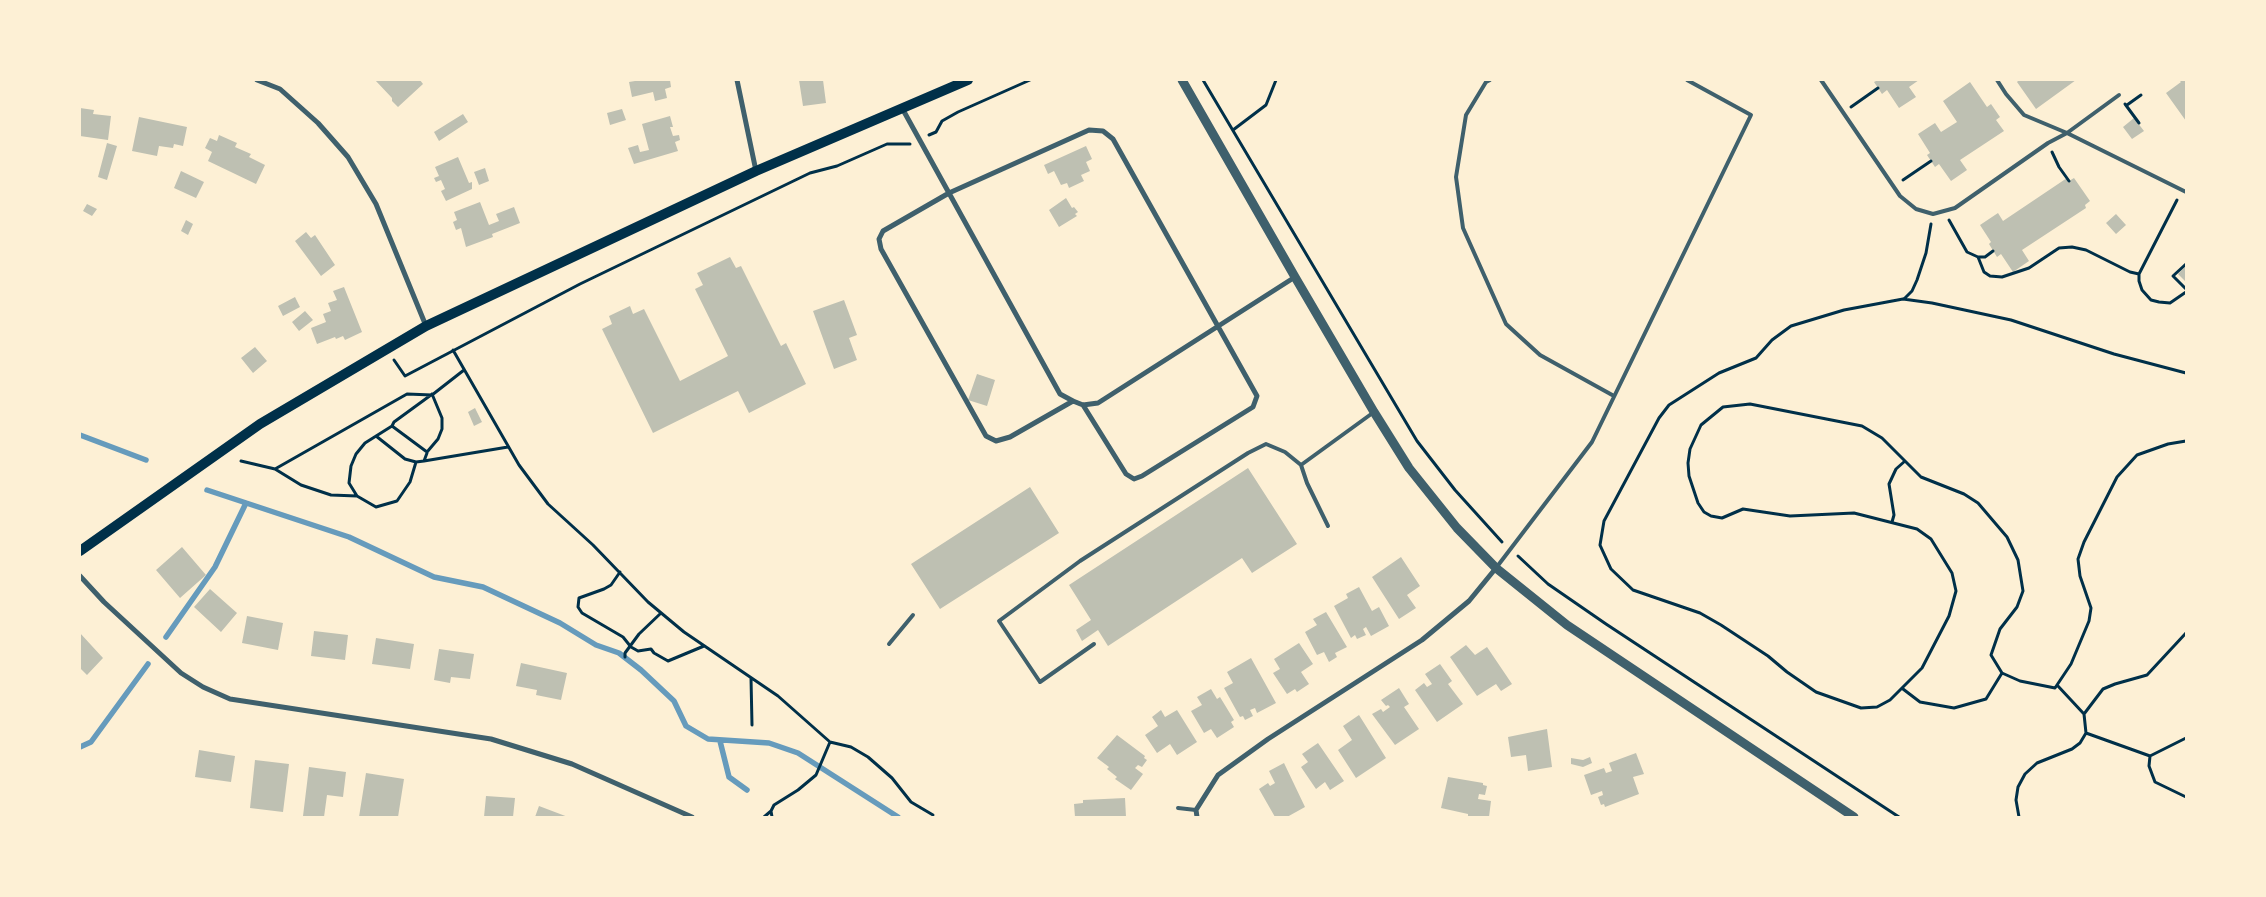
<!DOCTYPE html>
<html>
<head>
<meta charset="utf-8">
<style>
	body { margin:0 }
	#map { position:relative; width:2266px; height:897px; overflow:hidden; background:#fdf0d5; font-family:"Source Sans 3",sans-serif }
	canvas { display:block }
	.frame { position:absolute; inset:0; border:81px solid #fdf0d5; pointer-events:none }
</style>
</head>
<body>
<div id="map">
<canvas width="2266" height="897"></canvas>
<div class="frame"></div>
</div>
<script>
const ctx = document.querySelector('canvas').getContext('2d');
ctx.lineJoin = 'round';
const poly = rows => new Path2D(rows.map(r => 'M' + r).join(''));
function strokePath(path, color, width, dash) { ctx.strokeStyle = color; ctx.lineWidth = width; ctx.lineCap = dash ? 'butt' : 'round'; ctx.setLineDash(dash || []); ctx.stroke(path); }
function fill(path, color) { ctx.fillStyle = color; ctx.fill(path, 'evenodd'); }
strokePath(poly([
	[80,435,146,460],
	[207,490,349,537,434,577,483,587,560,623,596,645,619,653,641,670,674,701,686,726,708,739,769,743,798,753,898,817],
	[166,637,215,567,246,503],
	[720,741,729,777,747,790],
	[80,747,91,742,148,664]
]), '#669bbc', 5.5);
fill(poly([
	[375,80,420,80,423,84,398,107,392,101,392,98],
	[641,80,670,80,671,87,665,89,667,98,655,101,653,92,632,97,629,82],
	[799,80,823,80,826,103,803,106],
	[1878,80,1919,80,1909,87,1916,97,1899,108,1887,90,1882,94,1874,82],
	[2019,80,2076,80,2036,109,2017,82],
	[2179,80,2186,80,2186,121,2166,93,2181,82],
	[1970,82,1987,107,1991,104,2000,117,1996,120,2004,131,1960,160,1967,170,1951,181,1939,164,1935,167,1927,155,1930,153,1918,134,1935,123,1941,132,1957,122,1943,101],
	[80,108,94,110,93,114,111,116,108,140,80,136],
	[622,109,626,120,610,125,607,113],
	[463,114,468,122,439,141,434,132],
	[670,116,673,127,670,127,673,136,679,135,680,140,675,142,678,151,634,164,628,148,638,145,640,152,649,150,642,124],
	[139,117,187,127,183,146,174,144,173,148,159,146,157,156,132,151],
	[2134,118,2144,131,2132,139,2123,127],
	[219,135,237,143,235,147,251,154,249,157,265,165,256,184,208,161,212,152,205,148,210,138,217,141],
	[107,143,117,146,107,180,98,177],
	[1086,146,1092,159,1086,162,1090,171,1081,175,1084,181,1069,188,1067,183,1061,185,1054,171,1048,174,1044,165],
	[458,157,469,183,472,182,472,189,446,201,441,191,445,189,441,180,436,182,434,178,439,176,435,167],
	[485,168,489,181,479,185,474,172],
	[181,171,204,182,196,198,174,188],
	[2067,178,2069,181,2074,178,2090,201,2085,205,2086,208,2022,250,2029,261,2013,272,2001,254,1997,257,1989,244,1991,242,1980,225,1998,213,2003,221],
	[1066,198,1072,208,1074,207,1078,212,1075,214,1077,216,1059,227,1049,210],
	[480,202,489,225,499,221,496,214,514,207,520,223,492,234,493,237,466,247,461,228,456,230,453,222,457,220,454,212],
	[87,204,97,209,92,216,83,211],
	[2116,214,2126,225,2116,234,2106,223],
	[186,220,193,224,188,235,181,231],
	[306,232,311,238,315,235,335,265,321,276,295,241],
	[730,257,736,268,741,266,781,346,786,343,806,384,749,413,738,391,653,433,602,329,612,324,609,316,630,306,633,314,644,309,680,381,728,356,695,289,703,285,697,273],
	[2186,266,2186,282,2178,274],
	[344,287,362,332,345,340,343,336,336,339,335,337,317,344,311,328,326,322,323,314,331,311,328,303,337,300,333,291],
	[295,297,300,307,283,316,278,306],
	[844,300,857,335,849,338,857,360,834,369,813,311],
	[305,311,313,320,299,331,292,322],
	[255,347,267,361,253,373,241,358],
	[977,374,995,380,987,406,968,400],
	[475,408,482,422,474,426,468,412],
	[1248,468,1297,544,1252,573,1242,558,1108,646,1098,630,1082,641,1076,630,1091,620,1069,585],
	[1030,487,1059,533,940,609,911,564],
	[182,547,206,575,180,598,156,570],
	[1401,557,1420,586,1407,595,1416,608,1399,619,1372,577],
	[1359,587,1372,611,1379,607,1389,626,1371,636,1366,627,1363,629,1366,635,1357,639,1355,635,1351,638,1334,606,1348,598,1346,594],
	[210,589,237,613,221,632,194,607],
	[1326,612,1347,647,1335,653,1337,657,1329,662,1324,652,1317,655,1305,632,1317,625,1313,619],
	[247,616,283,623,278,650,242,643],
	[314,631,348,635,345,660,311,656],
	[80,633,103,658,87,675,80,668],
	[376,638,414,644,410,669,372,664],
	[1299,643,1313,664,1301,672,1309,684,1297,692,1295,689,1287,694,1273,673,1280,669,1274,659],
	[1466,645,1475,655,1487,647,1512,684,1501,691,1496,684,1477,696,1450,657],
	[439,649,474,654,470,679,451,677,450,683,434,680],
	[1251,658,1276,703,1257,713,1255,708,1250,710,1253,716,1245,720,1243,716,1240,717,1224,688,1233,683,1227,672],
	[521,663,567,673,561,700,536,695,537,690,516,686],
	[1440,664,1452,681,1448,684,1463,704,1437,722,1415,690,1424,683,1427,687,1432,684,1425,674],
	[1399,688,1409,704,1404,707,1419,729,1395,745,1372,714,1381,709,1383,712,1390,707,1388,705,1386,706,1381,700],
	[1211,689,1217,699,1220,697,1234,720,1231,722,1234,727,1217,738,1211,729,1204,733,1191,711,1202,705,1197,697],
	[1161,710,1165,717,1177,710,1197,742,1177,755,1170,744,1157,753,1145,735,1158,726,1152,717],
	[1359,715,1386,758,1356,778,1338,750,1352,740,1343,726],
	[1547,729,1552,767,1528,771,1526,755,1511,757,1508,737],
	[1117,735,1145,756,1144,758,1147,760,1142,767,1138,765,1135,768,1143,774,1131,790,1115,779,1117,777,1107,769,1109,767,1097,758],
	[1318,743,1344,781,1330,790,1325,782,1316,789,1301,767,1308,762,1302,754],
	[199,750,235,756,231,782,195,777],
	[1636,753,1644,774,1633,777,1639,794,1605,807,1604,804,1601,805,1598,797,1603,795,1602,791,1591,795,1584,775,1604,768,1606,773,1612,771,1609,763],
	[1590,757,1592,763,1583,767,1571,764,1571,758,1583,760],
	[255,760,289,764,283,812,250,808],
	[1284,763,1305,807,1287,817,1275,817,1259,789,1268,783,1270,786,1275,783,1269,771],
	[309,767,346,772,343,797,327,795,324,817,303,816],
	[366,773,404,779,398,817,359,817],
	[1448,777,1483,783,1483,785,1487,786,1485,795,1479,794,1478,799,1491,801,1489,817,1468,817,1468,814,1441,808],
	[486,796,515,798,513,817,484,817],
	[1125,798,1126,817,1075,817,1074,804,1083,803,1083,800],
	[539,806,568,817,535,817]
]), '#bec0b2');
strokePath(poly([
	[1203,80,1417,441,1455,490,1502,542],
	[2125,104,2139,123],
	[2127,105,2141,95],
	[1851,107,1878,88],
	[1233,130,1266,105,1276,80],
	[929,135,936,132,942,121,958,112,1030,80],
	[2052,152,2059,167,2069,181],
	[1903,180,1931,161],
	[2177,200,2139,274,2139,281,2142,290,2151,300,2159,302,2170,303,2186,292],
	[1949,220,1967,252,1978,257,1985,257,1993,251],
	[1978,257,1984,272,1990,276,2002,277,2029,268,2059,248,2072,247,2086,250,2130,272,2139,274],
	[2186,264,2173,276,2186,289],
	[1904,299,1912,291,1917,280,1926,253,1931,224],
	[453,350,519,465,548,504,593,545,648,602,684,632,778,696,830,742,816,775,798,790,774,805,771,811,772,817],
	[394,360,405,376,580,284,810,173,837,166,887,144,910,144],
	[431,395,394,422,392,426,427,452,438,439,442,429,442,418,432,394],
	[392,426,365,443,356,454,351,466,349,483,357,496,376,507,397,501,410,482,416,462,424,461],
	[376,436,405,459,416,462],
	[2186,441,2168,444,2137,455,2117,477,2084,542,2078,559,2080,576,2091,608,2089,621,2071,664,2057,685,2084,714,2086,733,2150,756,2149,766,2155,782,2186,797],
	[427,453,424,461,508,447],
	[241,461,275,469,407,394,432,395,464,370],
	[275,469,301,485,331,495,357,496],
	[1892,522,1894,515,1889,484,1896,469,1905,461],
	[1518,556,1548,584,1606,624,1899,817],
	[620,572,611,585,604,589,579,598,578,607,582,613,623,637,631,647,638,651,651,649,654,653,668,661,704,646],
	[625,657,625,653,639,634,661,613],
	[751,678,752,725],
	[2057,685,2055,688,2020,681,2002,673,1991,655,2000,629,2017,607,2023,591,2018,560,2007,537,1978,503,1964,494,1921,477,1882,438,1862,426,1750,404,1723,407,1701,425,1690,449,1688,463,1689,476,1698,503,1704,512,1711,516,1722,518,1743,509,1790,516,1854,513,1917,529,1931,539,1952,573,1956,591,1949,616,1922,668,1890,700,1877,707,1861,708,1816,692,1787,672,1768,656,1721,625,1700,613,1633,590,1611,569,1600,545,1604,521,1659,418,1669,405,1719,373,1756,358,1772,340,1791,326,1844,310,1903,299,1932,303,2011,320,2114,354,2186,373],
	[1903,689,1920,702,1954,708,1986,699,2002,673],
	[2084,714,2103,689,2115,684,2147,675,2186,633],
	[830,742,851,747,868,757,892,778,911,802,933,815],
	[2150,756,2186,738],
	[764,817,771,811],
	[2019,817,2016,800,2018,787,2025,774,2037,763,2072,749,2080,743,2086,733]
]), '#003049', 3);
strokePath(poly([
	[1490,80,1486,82,1466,115,1456,177,1463,228,1506,324,1540,355,1614,396],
	[1821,80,1900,196,1916,209,1933,214,1955,208,2048,143,2067,133,2119,95],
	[1997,80,2006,94,2024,115,2067,133,2186,192],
	[1301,465,1307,483,1328,526],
	[1496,568,1592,442,1751,115,1687,80],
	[889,644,913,615],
	[1094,644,1040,682,999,621,1080,561,1248,453,1266,444,1285,452,1301,465,1374,412],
	[1178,808,1196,810]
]), '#3f606c', 4);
strokePath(poly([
	[257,80,280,89,318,123,348,157,376,204,426,326],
	[737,80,756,171],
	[902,108,1060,394,1073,401,1083,405,1098,403,1295,277],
	[1073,401,1010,437,996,441,986,436,881,249,879,239,883,231,949,193,1089,130,1103,131,1113,139,1257,396,1253,407,1142,476,1134,479,1126,474,1083,405],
	[80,576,104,602,181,673,203,687,230,699,491,739,572,764,692,817],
	[1197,817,1196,810,1218,775,1268,739,1422,640,1469,601,1496,568]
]), '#3f606c', 5);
strokePath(poly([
	[1182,80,1295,277,1374,412,1409,468,1457,528,1496,568,1567,625,1854,817]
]), '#3f606c', 9);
strokePath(poly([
	[80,551,260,424,426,326,756,171,968,80]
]), '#003049', 10);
</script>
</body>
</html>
